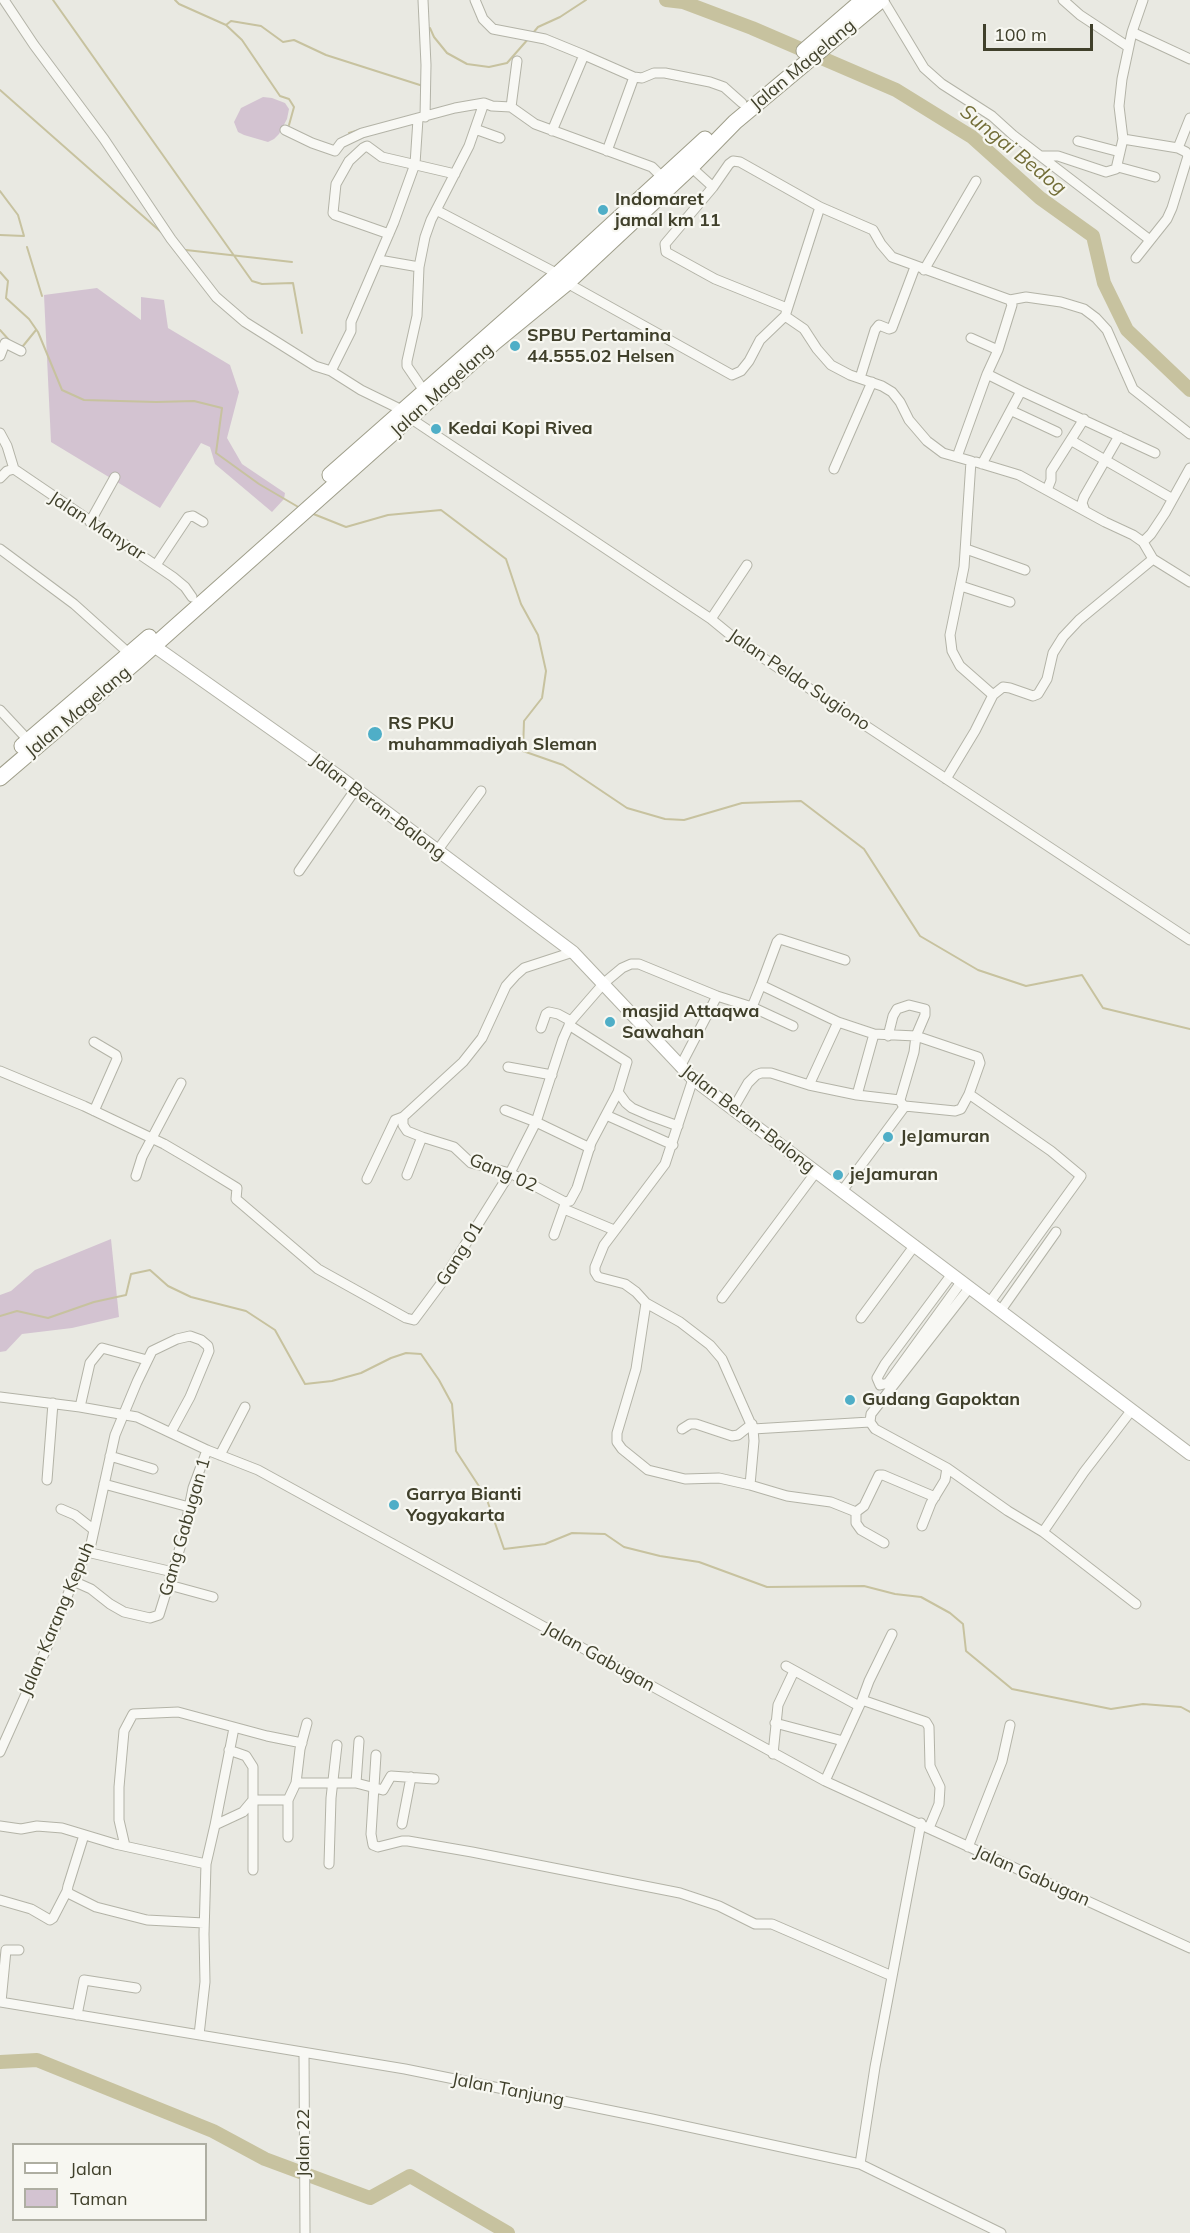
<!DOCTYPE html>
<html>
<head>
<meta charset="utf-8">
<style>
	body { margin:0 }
	#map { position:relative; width:1190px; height:2233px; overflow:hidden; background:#e9e9e2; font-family:Mulish,sans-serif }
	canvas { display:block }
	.legend { position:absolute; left:12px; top:2143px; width:195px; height:78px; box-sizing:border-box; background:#f7f7f1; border:2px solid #aeaea2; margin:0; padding:8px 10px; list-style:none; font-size:18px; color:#40402b }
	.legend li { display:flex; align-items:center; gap:12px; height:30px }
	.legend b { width:30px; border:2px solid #aeaea2 }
	.scale { position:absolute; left:983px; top:24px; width:110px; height:27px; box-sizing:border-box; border:3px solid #40402b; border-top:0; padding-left:8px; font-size:18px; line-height:21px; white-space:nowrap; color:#40402b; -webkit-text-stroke:4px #f7f7f1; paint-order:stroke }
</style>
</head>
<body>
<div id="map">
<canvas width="1190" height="2233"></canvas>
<ul class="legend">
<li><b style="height:8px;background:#fff"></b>Jalan</li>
<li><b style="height:16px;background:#d3c3d1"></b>Taman</li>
</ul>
<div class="scale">100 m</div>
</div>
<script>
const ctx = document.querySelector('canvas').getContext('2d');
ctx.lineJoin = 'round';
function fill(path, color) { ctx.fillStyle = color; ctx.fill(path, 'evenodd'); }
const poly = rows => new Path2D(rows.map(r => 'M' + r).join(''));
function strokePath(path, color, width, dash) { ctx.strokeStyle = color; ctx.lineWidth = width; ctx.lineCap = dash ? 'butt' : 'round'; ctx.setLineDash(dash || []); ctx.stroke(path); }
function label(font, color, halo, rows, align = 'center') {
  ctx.font = font + ' Mulish,sans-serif'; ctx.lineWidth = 4.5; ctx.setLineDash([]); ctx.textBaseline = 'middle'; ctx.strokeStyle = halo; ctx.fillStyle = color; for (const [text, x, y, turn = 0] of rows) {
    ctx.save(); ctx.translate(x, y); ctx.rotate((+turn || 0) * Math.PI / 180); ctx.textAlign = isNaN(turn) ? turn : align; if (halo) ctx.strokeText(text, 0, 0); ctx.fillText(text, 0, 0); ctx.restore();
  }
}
fill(poly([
	[263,97,272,98,285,103,289,109,287,119,279,134,274,139,268,142,244,135,238,132,234,122,241,108],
	[97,288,141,320,141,297,164,300,168,328,230,365,239,392,227,438,242,464,285,493,284,499,272,512,215,464,210,447,201,443,160,508,51,442,44,295],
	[111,1239,119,1317,72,1328,22,1334,6,1351,0,1352,0,1295,11,1291,35,1270]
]), '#d3c3d1');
strokePath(poly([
	[53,0,252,281,262,284,293,283,302,333],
	[175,0,179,4,226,25,242,40,280,96,289,99,294,107,289,125],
	[226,25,231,21,261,26,283,42,294,40,326,55,423,86],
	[428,30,430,28,434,37,447,53,467,64,489,67,507,63,529,38],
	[533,33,538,27,560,17,586,0],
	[0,90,161,232],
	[349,133,359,130],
	[0,191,18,215,24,236,0,235],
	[27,247,42,296],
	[186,250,292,262],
	[0,272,8,281,6,298,29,319,38,332,62,390,84,400,156,402,194,401,222,408,216,453,259,484,300,508],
	[0,330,9,340],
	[20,346,23,346,36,330],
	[311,513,346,527,388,515,441,510,506,559,521,604,538,635,546,671,542,698,524,721,523,751,563,765,627,808,665,819,684,820,742,803,801,801,864,849,920,936,978,970,1026,986,1082,975,1103,1008,1190,1029],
	[0,1316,17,1311,48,1318,94,1302,126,1295,131,1274,150,1270,168,1286,191,1297,246,1311,275,1330,305,1384,332,1381,361,1373,391,1358,406,1353,421,1354,439,1380,452,1404,456,1451,486,1497,504,1549,545,1544,572,1533,605,1534,624,1547,660,1556,699,1562,767,1587,864,1586,895,1594,921,1597,950,1613,963,1624,966,1651,1012,1689,1111,1709,1143,1704,1181,1707,1190,1712]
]), '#c7c29f', 2);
strokePath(poly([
	[666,0,683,2,752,28,896,90,972,137,1040,198,1093,236,1104,283,1127,330,1190,390],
	[0,2062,37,2060,213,2131,265,2159,370,2198,410,2176,508,2233]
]), '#c7c29f', 14);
const minor = poly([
	[4,0,34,45,104,139,171,239,216,297,245,322,315,366,331,371,361,390,402,410],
	[423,0,426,65,425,117],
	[475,0,483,19,493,29,545,39,584,55],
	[883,0,924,68,942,84,992,116,1013,135,1150,240],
	[1063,0,1080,15,1127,46],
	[1143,0,1132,32,1190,59],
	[511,107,517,61],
	[475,129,500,138],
	[285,130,312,143,335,151,341,143,362,133,455,108,484,103,492,106,511,107,535,124,652,167,664,179],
	[552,131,584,55,634,77,642,78,654,73,665,73,710,82,724,87,742,103],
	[1123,139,1178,148,1186,152,1188,156,1172,208,1167,219,1136,258],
	[1078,141,1120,152],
	[1178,148,1190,118],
	[607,151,634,77],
	[1041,156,1058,156,1106,172,1116,169,1123,139,1119,106,1122,79,1132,32],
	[691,167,713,187,729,164,733,161,740,162,820,207,873,230,881,244,892,257,1010,300,1012,305,998,350,987,374,1021,391,982,464],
	[1118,167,1155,177],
	[713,187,665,244,666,252,715,279,787,308],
	[436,210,558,274],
	[389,234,335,215,333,213,336,184,349,161,363,148,367,146,382,157,455,174],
	[379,260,419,267],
	[924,270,976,181],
	[567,283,732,375,741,371,749,361,760,340,785,316,804,329,817,349,831,365,850,375,882,386,892,392,900,402,909,420,927,441,943,453,971,461,964,567,950,635,952,651,960,666,993,695,975,731,946,779],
	[1010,300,1026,297,1061,302,1084,309,1096,318,1107,330,1133,389,1190,434],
	[786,313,820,207],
	[971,338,998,350],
	[0,356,5,343,21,351],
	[331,371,351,331,351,322,394,222,415,164,418,119],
	[860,378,875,330,879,325,889,329,892,328,915,267],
	[424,391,407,366,407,361,417,316,419,267,425,237,431,220,469,146,484,103],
	[1021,391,1155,453],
	[1012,411,1057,432],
	[410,418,711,619,739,642,1190,940],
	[0,433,7,446,14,469],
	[1072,441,1171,498],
	[957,457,987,374],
	[976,462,1019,475,1105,522,1133,535,1143,542,1153,559,1190,582],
	[834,469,872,382],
	[0,478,7,471,14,469,173,577,185,587,192,597],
	[1047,490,1051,480,1051,471,1084,419],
	[1085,511,1082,503,1084,497,1119,436],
	[90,522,115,477],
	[1143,542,1151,534,1165,513,1190,468],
	[0,549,74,604,133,657],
	[966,549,1025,570],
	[156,565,188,517,193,516,203,522],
	[961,586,1010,602],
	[711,619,747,565],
	[993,695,1003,687,1010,688,1033,696,1038,694,1047,679,1053,653,1063,637,1079,620,1153,559],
	[0,710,28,740],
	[437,851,481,791],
	[299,871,355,790],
	[761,985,777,942,780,939,845,960],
	[752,1007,761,985,838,1022,874,1034,916,1036,978,1057,980,1063,969,1094,1051,1151,1081,1176,990,1302],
	[569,1025,627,1062,618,1092,626,1103,632,1108,648,1115,678,1126],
	[541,1028,546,1014,549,1012,558,1014,571,1021],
	[888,1036,893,1016,897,1009,909,1005,925,1009,925,1015,916,1036,914,1052,900,1100,902,1104,905,1106,955,1111,961,1109,969,1094],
	[508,1067,552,1075],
	[680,1067,717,996],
	[0,1071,84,1106,164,1144,193,1161,237,1188,236,1199,318,1269,406,1318,414,1320,440,1285,510,1173,536,1122,563,1039,571,1021,604,983,622,968,631,964,639,964,717,996,752,1007,793,1026],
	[693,1079,665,1164,604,1245,595,1267,595,1272,598,1277,625,1284,636,1292,646,1303,680,1322,710,1345,722,1359,753,1429,754,1441,750,1485,787,1496,831,1502,856,1512,864,1506,879,1475,883,1475,935,1497],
	[809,1085,838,1022],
	[857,1095,900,1100],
	[733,1109,748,1083,756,1075,761,1073,771,1073,809,1085,857,1095,874,1034],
	[505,1110,536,1122,590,1148],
	[94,1111,117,1059,116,1055,94,1042],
	[606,1115,673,1145],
	[403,1117,403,1125,407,1131,422,1137],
	[407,1175,422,1137,454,1147,471,1163,510,1173,565,1202,570,1201,577,1188,591,1143,618,1092],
	[136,1176,142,1157,181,1083],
	[367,1179,395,1120,403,1117,463,1062,482,1038,506,986,515,976,524,968,573,952],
	[842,1191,905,1106],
	[564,1209,614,1230],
	[554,1235,565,1204],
	[952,1274,885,1364,877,1378,880,1385,888,1383,962,1281],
	[722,1298,816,1172],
	[646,1303,636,1369,617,1433,617,1442,622,1449,648,1470,685,1479,719,1478,750,1485],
	[1001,1310,1056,1232],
	[861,1318,915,1245],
	[0,1397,80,1407,137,1417,207,1450,258,1470,825,1781,1190,1948],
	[80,1407,90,1363,102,1348,147,1360],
	[1131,1411,1084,1472,1043,1532,1136,1604],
	[870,1422,871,1414,970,1287],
	[870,1422,875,1429,947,1468,945,1480,931,1503,922,1526],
	[682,1429,690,1424,696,1424,732,1436,738,1435,752,1424],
	[753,1429,870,1422],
	[220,1455,245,1407],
	[110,1456,153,1469],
	[947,1468,1008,1511,1043,1532],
	[47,1480,53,1403],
	[104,1484,189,1507],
	[61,1509,75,1515,94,1530],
	[856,1512,856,1523,861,1530,884,1543],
	[87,1552,173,1572],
	[73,1581,91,1589,110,1604,124,1612,150,1618,159,1615,183,1538,193,1488,207,1450],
	[169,1585,213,1597],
	[786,1666,859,1706],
	[862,1700,869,1681,892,1634],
	[775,1723,843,1741],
	[229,1750,246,1756,253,1767,253,1870],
	[0,1752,52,1636,73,1581,91,1544,115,1435,137,1382,152,1351,177,1339,190,1336,201,1340,208,1346,209,1351,190,1397,171,1432],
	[773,1754,778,1705,794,1671],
	[376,1755,371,1834,373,1845,378,1847,402,1841,408,1841,472,1852,680,1893,719,1906,755,1924,772,1924,892,1976],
	[825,1781,862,1700,926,1722,929,1727,930,1766,940,1787,939,1804,929,1828],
	[296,1783,300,1749,307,1723],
	[356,1783,359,1741],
	[288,1800,288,1837],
	[402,1824,411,1777],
	[215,1825,234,1728],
	[0,1826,21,1829,37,1826,62,1828,115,1844,206,1864,215,1825,243,1812,253,1800,288,1800,296,1783,356,1783,383,1790,391,1776,434,1779],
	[84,1835,68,1886,67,1891,70,1894,96,1907,147,1920,204,1923],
	[125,1846,119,1820,119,1787,124,1731,133,1714,178,1712,267,1736,302,1743],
	[968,1847,1002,1761,1010,1725],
	[329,1864,331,1798,337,1745],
	[0,1900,31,1909,50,1920,53,1918,67,1891],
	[0,2002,405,2069,652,2119,860,2164,1001,2233],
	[1,2002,6,1950,19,1950],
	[77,2015,84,1980,136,1988],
	[199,2035,205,1982,204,1934,206,1864],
	[304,2053,305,2233],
	[860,2164,875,2067,921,1823]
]);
const secondary = poly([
	[149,640,154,646,341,778,573,952,693,1079,1190,1454]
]);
const trunk = poly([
	[804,51,863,0],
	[330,475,558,274,705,139],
	[22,746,149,637],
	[0,778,138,660,495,342,567,283,691,167,735,122,881,0]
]);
strokePath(minor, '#b3b3a7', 11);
strokePath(secondary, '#b3b3a7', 14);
strokePath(trunk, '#9f9e8a', 17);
strokePath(minor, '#f8f8f4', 9);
strokePath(secondary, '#fff', 12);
strokePath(trunk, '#fff', 15);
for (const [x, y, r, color] of [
	[603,210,6,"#4faec7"],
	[515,346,6,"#4faec7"],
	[436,429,6,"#4faec7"],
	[375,734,8,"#4faec7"],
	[610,1022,6,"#4faec7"],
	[888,1137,6,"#4faec7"],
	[838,1175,6,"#4faec7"],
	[850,1400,6,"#4faec7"],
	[394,1505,6,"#4faec7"]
]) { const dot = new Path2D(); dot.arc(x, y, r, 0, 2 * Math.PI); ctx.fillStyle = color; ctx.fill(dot); strokePath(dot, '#f7f7f1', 2); }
label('18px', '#40402b', '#f7f7f1', [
	["Jalan Magelang",803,65,-40],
	["Jalan Magelang",442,390,-42],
	["Jalan Manyar",97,526,33],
	["Jalan Pelda Sugiono",799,680,34],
	["Jalan Magelang",78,712,-40],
	["Jalan Beran-Balong",378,807,37],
	["Jalan Beran-Balong",748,1119,38],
	["Gang 02",503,1173,23],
	["Gang 01",460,1254,-58],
	["Gang Gabugan 1",185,1527,-74],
	["Jalan Karang Kepuh",57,1619,-67],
	["Jalan Gabugan",599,1657,29],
	["Jalan Gabugan",1032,1876,24],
	["Jalan Tanjung",508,2090,11],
	["Jalan 22",304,2143,-90]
]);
label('bold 18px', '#40402b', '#f7f7f1', [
	["Indomaret",615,200],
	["jamal km 11",615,221],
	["SPBU Pertamina",527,336],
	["44.555.02 Helsen",527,357],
	["Kedai Kopi Rivea",448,429],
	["RS PKU",388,724],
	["muhammadiyah Sleman",388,745],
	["masjid Attaqwa",622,1012],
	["Sawahan",622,1033],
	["JeJamuran",900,1137],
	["jeJamuran",850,1175],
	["Gudang Gapoktan",862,1400],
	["Garrya Bianti",406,1495],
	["Yogyakarta",406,1516]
], 'left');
label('italic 20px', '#726d37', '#f7f7f1', [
	["Sungai Bedog",1013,150,39]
]);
</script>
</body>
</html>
